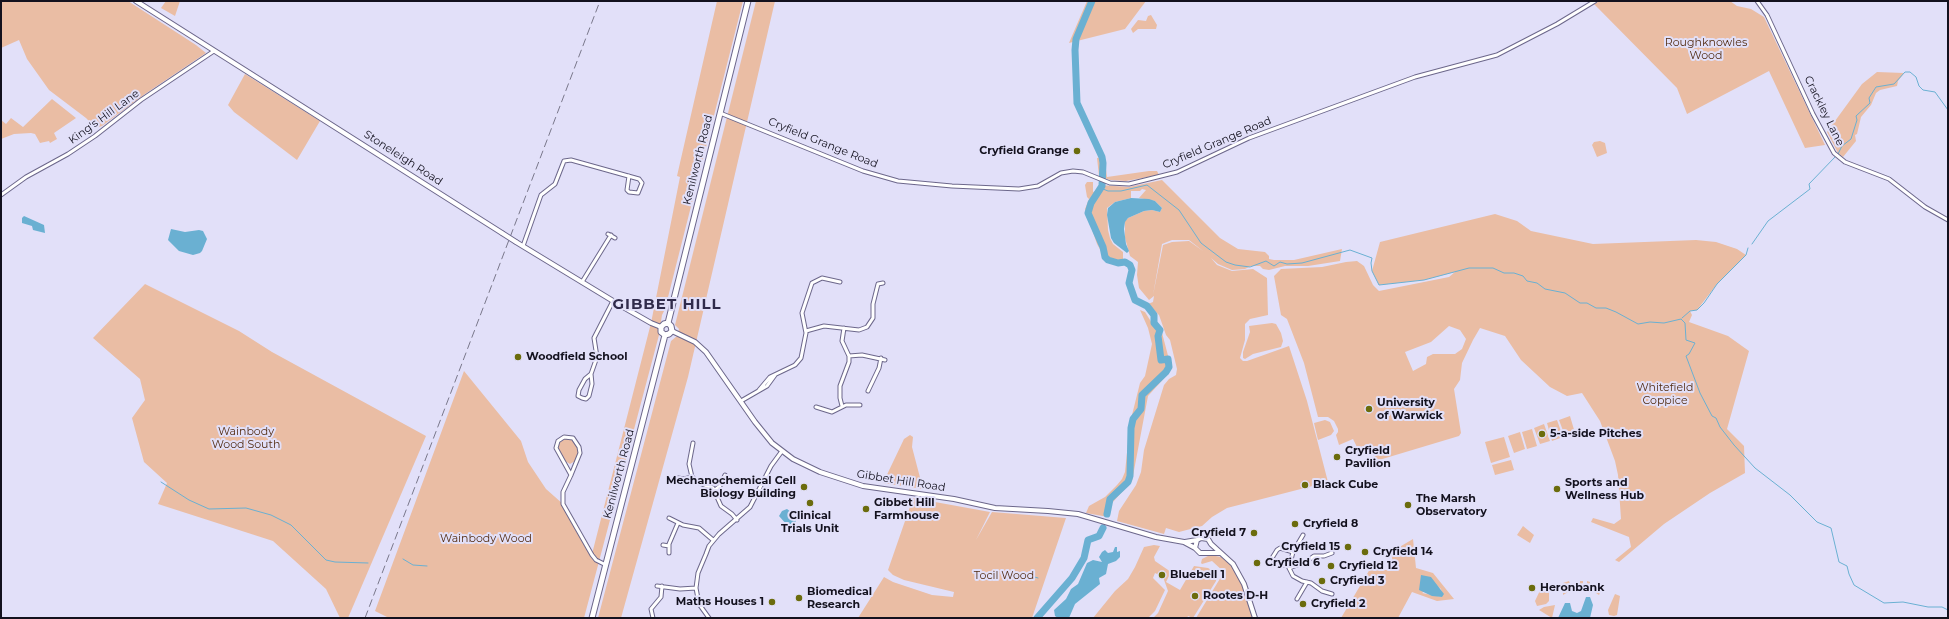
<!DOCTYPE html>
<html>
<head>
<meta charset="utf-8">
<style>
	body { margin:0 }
	#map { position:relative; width:1949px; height:619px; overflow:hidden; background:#e2e0f9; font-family:Montserrat,sans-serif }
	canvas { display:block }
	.frame { position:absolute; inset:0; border:2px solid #13111e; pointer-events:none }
</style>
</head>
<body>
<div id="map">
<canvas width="1949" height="619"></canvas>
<div class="frame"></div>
</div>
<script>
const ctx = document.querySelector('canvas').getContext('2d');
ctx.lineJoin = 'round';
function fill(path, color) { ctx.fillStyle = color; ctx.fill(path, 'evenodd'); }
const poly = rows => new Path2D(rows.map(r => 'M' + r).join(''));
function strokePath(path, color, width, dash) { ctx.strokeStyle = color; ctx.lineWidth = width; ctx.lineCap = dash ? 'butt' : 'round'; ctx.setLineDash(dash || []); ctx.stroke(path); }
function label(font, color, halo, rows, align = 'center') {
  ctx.font = font + ' Montserrat,sans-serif'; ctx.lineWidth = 4; ctx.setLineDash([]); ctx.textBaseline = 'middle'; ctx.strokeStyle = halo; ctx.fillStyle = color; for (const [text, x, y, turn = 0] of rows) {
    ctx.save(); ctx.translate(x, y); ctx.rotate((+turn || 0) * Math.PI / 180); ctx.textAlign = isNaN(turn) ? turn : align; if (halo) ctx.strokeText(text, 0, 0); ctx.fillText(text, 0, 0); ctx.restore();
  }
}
fill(poly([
	[1,1,128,1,196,45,206,53,145,94,102,126,96,128,86,118,49,90,27,59,19,40,1,48],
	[166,1,180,1,175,16,161,8],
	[717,1,743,1,665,309,662,315,659,335,584,618,389,618,375,611,464,371,521,441,528,462,546,489,563,504,592,554,651,323,680,177,677,176],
	[756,1,775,1,688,377,621,618,598,618,671,341,677,336,679,329,675,325],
	[1087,1,1146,1,1125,29,1069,43],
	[1600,1,1730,1,1737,6,1751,9,1764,17,1825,145,1805,148,1769,71,1687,114,1677,88,1594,4],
	[1151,15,1157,25,1156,29,1138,29,1133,33,1131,29,1138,20,1146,21,1148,16],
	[1877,72,1904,73,1898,81,1897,86,1880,90,1876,93,1871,105,1861,117,1857,134,1855,135,1856,141,1843,157,1838,153,1827,132,1862,84],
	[245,74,320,121,297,160,234,112,228,105],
	[52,99,76,118,54,133,57,139,50,143,49,141,40,143,35,134,31,133,14,134,1,139,1,120,6,124,11,118,23,127],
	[1600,141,1605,143,1607,153,1597,157,1592,145,1594,142],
	[1102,157,1105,162,1107,177,1149,171,1157,171,1159,175,1126,181,1110,180,1099,176,1097,158],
	[1162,180,1220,238,1238,249,1265,252,1269,256,1269,259,1274,260,1294,260,1342,249,1340,261,1308,266,1285,266,1269,270,1263,269,1260,266,1251,266,1245,269,1232,270,1218,264,1211,258,1217,265,1232,271,1253,269,1267,278,1268,315,1250,319,1245,324,1245,340,1240,358,1243,361,1247,361,1289,346,1307,401,1328,482,1227,508,1212,517,1202,526,1179,532,1166,528,1164,534,1117,521,1119,511,1136,485,1141,472,1144,450,1164,385,1169,379,1176,375,1177,369,1170,340,1166,335,1159,315,1148,304,1153,302,1154,296,1149,300,1139,288,1137,275,1138,262,1130,256,1125,238,1125,221,1128,218,1144,211,1152,210,1160,212,1162,208,1155,201,1139,198,1146,190,1142,189,1140,191,1131,191,1131,198,1115,202,1107,208,1108,230,1110,238,1113,244,1123,252,1123,259,1118,261,1109,258,1102,253,1097,244,1085,209,1089,199,1087,197,1085,185,1087,182,1093,182,1093,192,1098,190,1100,185,1129,187],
	[1172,240,1189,240,1203,251,1189,241,1172,242,1163,245,1153,295,1162,244],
	[1495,214,1517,221,1531,231,1593,244,1696,240,1716,242,1737,249,1746,255,1717,284,1697,310,1690,311,1692,315,1689,322,1728,336,1749,351,1727,429,1744,446,1745,473,1710,493,1664,524,1619,562,1615,560,1631,547,1629,537,1591,522,1593,518,1614,524,1621,519,1618,475,1615,461,1600,421,1582,393,1567,396,1550,387,1521,360,1505,336,1480,328,1473,340,1462,363,1460,380,1454,389,1461,433,1459,436,1379,460,1363,447,1358,449,1353,439,1339,445,1336,435,1338,432,1338,429,1334,421,1328,417,1318,417,1304,363,1287,319,1281,315,1274,276,1281,269,1322,267,1346,262,1357,261,1364,266,1373,285,1379,291,1449,277,1455,272,1424,280,1379,285,1372,271,1380,242],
	[1449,326,1460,330,1466,339,1462,349,1455,354,1433,354,1427,357,1426,364,1413,371,1405,352,1431,342],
	[145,284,239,331,272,352,426,436,348,618,340,618,326,589,273,541,158,504,167,483,144,462,132,418,145,400,140,379,93,338],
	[1140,310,1145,312,1155,328,1161,329,1171,367,1168,374,1148,396,1132,481,1112,503,1108,517,1086,513,1089,506,1105,497,1117,485,1122,479,1125,472,1130,423,1140,383,1145,376,1152,344,1148,328],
	[1272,323,1276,324,1281,333,1283,341,1281,347,1253,354,1245,359,1243,358,1243,352,1250,332,1249,326],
	[1570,416,1575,433,1565,436,1559,420],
	[1325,420,1330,422,1334,431,1331,435,1318,440,1314,423],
	[1557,420,1563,437,1552,441,1547,423],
	[1544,424,1550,441,1540,444,1534,428],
	[1532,429,1537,446,1527,449,1522,432],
	[1520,432,1525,449,1514,453,1508,436],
	[910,435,913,437,912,447,923,489,883,483,904,439],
	[1504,437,1510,457,1491,463,1485,442],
	[567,438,574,441,579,451,575,461,570,464,565,461,558,448,560,442],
	[1511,460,1514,470,1495,475,1492,465],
	[913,498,990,512,976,540,992,512,1066,518,1032,618,858,618,884,577,893,582,932,595,953,597,954,592,904,580,893,575,888,570],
	[1523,526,1534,535,1530,543,1517,535],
	[1413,539,1416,568,1433,573,1454,599,1437,601,1412,592,1398,618,1341,618,1370,569,1373,567,1390,571,1393,564,1391,552],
	[1435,584,1441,589,1442,597,1422,593],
	[1154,545,1160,546,1154,557,1155,561,1171,572,1166,582,1180,590,1194,566,1208,568,1217,573,1216,581,1193,618,1188,616,1187,618,1153,618,1158,613,1168,591,1163,577,1155,573,1153,578,1165,590,1155,611,1148,618,1093,618,1115,591,1128,579,1135,567,1144,547],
	[1210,555,1221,557,1232,566,1242,583,1253,618,1196,618,1224,572,1212,561,1202,564,1201,563,1202,559],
	[1569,581,1570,584,1580,583,1580,581,1583,581,1583,583,1563,595,1563,583],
	[1587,581,1590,582,1590,585,1599,587,1600,584,1603,585,1599,595,1587,587],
	[1543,584,1547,584,1549,585,1549,601,1546,604,1537,606,1535,601],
	[1615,594,1620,596,1617,615,1614,616,1609,615,1608,610],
	[1555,605,1552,618,1539,610,1544,607]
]), '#eabda4');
fill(poly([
	[1131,198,1149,199,1155,201,1162,208,1160,212,1152,210,1144,211,1128,218,1125,222,1124,229,1126,244,1129,251,1127,253,1114,243,1111,238,1107,215,1108,208,1115,202],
	[24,216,44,225,45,233,33,230,32,226,22,223,22,218],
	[171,229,185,232,199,230,203,231,207,239,202,251,200,253,193,255,179,251,168,240],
	[787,509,791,512,796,521,792,526,787,525,779,516,782,511],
	[1115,547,1117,547,1117,552,1120,551,1120,557,1116,561,1108,564,1106,574,1099,578,1100,584,1075,604,1069,618,1058,618,1055,616,1054,610,1066,599,1071,589,1078,584,1087,563,1093,560,1102,562,1099,557,1102,552,1105,550,1108,553,1113,552],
	[1421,575,1431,577,1444,594,1442,597,1432,596,1419,590],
	[1586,597,1590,597,1593,605,1590,618,1558,618,1565,603,1570,603,1572,611,1577,613,1581,611]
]), '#6ab0d2');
strokePath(poly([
	[1838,154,1842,146,1851,139,1857,120,1856,116,1870,103,1869,98,1876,87,1894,84,1905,72,1910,72,1916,77,1919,86,1923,90,1935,92,1948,110],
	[1102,186,1103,189,1108,191,1121,191,1147,185,1179,210,1201,243,1226,262,1235,265,1250,267,1266,261,1274,266,1280,262,1287,264,1302,263,1350,250,1372,258,1371,263,1372,271,1379,285,1424,280,1469,268,1493,268,1504,273,1514,273,1523,276,1527,281,1537,283,1545,289,1565,293,1580,303,1587,303,1596,308,1606,308,1616,312,1638,324,1650,322,1664,323,1681,319,1685,323,1686,340,1695,343,1689,354,1686,356,1700,393,1712,416,1716,418,1720,427,1734,445,1755,468,1790,495,1817,522,1831,528,1839,562,1847,566,1849,574,1854,585,1884,603,1903,602,1928,607,1942,607,1948,610],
	[1752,244,1768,221,1810,189,1809,184,1836,156],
	[1682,318,1690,311,1697,310,1704,303,1717,284,1746,255,1748,248],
	[161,482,189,500,209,509,246,508,271,515,291,525,326,560,335,562,368,563],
	[403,559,413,565,427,566],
	[1031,576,1038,578]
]), '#6ab0d2', 1);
strokePath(poly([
	[1092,1,1076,39,1075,50,1077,103,1102,157,1103,163,1102,186,1091,203,1088,213,1103,247,1105,257,1108,260,1118,263,1125,262,1130,265,1132,270,1129,283,1135,300,1147,306,1154,315,1154,323,1160,330,1158,336,1161,360,1168,359,1169,367,1166,372,1142,395,1141,409,1133,419,1131,428,1130,476,1128,482,1110,499,1107,514],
	[1037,618,1072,578,1084,558,1088,540,1099,536,1103,528]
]), '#6ab0d2', 7);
const minor = poly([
	[1757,1,1767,15,1813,114,1834,153,1845,162,1889,179,1925,207,1948,220],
	[720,113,863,171,898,181,952,186,1019,189,1038,186,1061,173,1073,171,1083,172,1110,183,1129,184,1177,172,1249,138,1415,77,1497,55,1557,24,1595,1],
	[1,195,26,177,68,154,95,136,141,100,214,51],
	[608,234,615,238],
	[523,246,541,195,555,184,564,161,571,160,639,179,642,183,638,193,629,192,627,190,629,176],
	[582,282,611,235],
	[806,331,824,326,859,330,867,327,873,318,873,304,878,284,883,283],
	[849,356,862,355,885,360],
	[591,374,585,379,579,390,578,396,582,398,586,399,589,396,592,384,591,374,597,357,594,338,613,301],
	[759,390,770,377,795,365,801,358,806,333,802,313,812,283,822,278,840,282],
	[868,391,879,368,881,358],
	[741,401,767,386,775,375],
	[842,406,840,398,840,386,849,362,849,356,842,341,844,328],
	[816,407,832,412,846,405,860,405],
	[693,443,689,464,692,477,699,483,713,488,721,506,732,514,737,520],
	[571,475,556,448,558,441,564,437,573,438,579,447,580,453,571,475,563,492,563,504,592,555,596,560,606,565],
	[678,478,684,479,692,477],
	[715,490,720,486,725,475],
	[669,518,683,525,699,528,713,540],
	[1303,535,1293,552,1289,568,1306,562,1314,556,1324,556,1332,553],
	[663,545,669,546],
	[669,553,669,544,678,523],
	[1289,566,1278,564,1272,558,1277,550,1280,548,1293,552],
	[1289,568,1293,576,1302,581,1311,583,1322,591,1332,594],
	[657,586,680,589,696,588],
	[1297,599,1307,582],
	[653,618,651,609,661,597,662,586],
	[709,618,699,604,696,588,698,573,706,554,709,546,719,534,750,507,771,466,782,451]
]);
const tertiary = poly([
	[136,1,502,233],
	[516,242,623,307,651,323,661,327],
	[672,331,695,342,706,352,755,422,772,443,793,459,820,472,863,486,954,499,995,508,1048,511,1078,514,1156,537,1184,542,1195,548],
	[1197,540,1195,548,1200,553,1220,553],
	[1185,542,1197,540,1201,538,1208,539,1211,544,1233,564,1244,584,1255,618]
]);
const primary = poly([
	[668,323,748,1],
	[665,335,669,334,672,331,671,326,668,323],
	[665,335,661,332,661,327,664,324,668,323],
	[592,618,665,335]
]);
strokePath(minor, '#6c678b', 5);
strokePath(tertiary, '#6c678b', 6);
strokePath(primary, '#6c678b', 7);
strokePath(minor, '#fff', 3);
strokePath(tertiary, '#fff', 4);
strokePath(primary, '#fff', 5);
strokePath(poly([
	[365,618,600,1]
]), '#79778a', 1, [8, 4]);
const tertiaryBridge = poly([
	[502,233,516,242]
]);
strokePath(tertiaryBridge, '#6c678b', 6, []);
strokePath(tertiaryBridge, '#fff', 4);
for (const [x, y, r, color] of [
	[1077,151,4,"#6b6c0d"],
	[518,357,4,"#6b6c0d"],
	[1369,409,4,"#6b6c0d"],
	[1542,434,4,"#6b6c0d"],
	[1337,457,4,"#6b6c0d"],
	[1305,485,4,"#6b6c0d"],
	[804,487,4,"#6b6c0d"],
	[1557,489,4,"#6b6c0d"],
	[810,503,4,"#6b6c0d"],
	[1408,505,4,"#6b6c0d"],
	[866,509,4,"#6b6c0d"],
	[1295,524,4,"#6b6c0d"],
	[1254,533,4,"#6b6c0d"],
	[1348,547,4,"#6b6c0d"],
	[1365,552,4,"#6b6c0d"],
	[1257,563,4,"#6b6c0d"],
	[1331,566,4,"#6b6c0d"],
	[1162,575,4,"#6b6c0d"],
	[1322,581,4,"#6b6c0d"],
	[1532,588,4,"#6b6c0d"],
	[1195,596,4,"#6b6c0d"],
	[799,598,4,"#6b6c0d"],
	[772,602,4,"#6b6c0d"],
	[1303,604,4,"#6b6c0d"]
]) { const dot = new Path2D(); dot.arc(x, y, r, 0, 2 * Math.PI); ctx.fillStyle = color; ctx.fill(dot); strokePath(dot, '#e2e0f9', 1.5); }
label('11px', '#522b11', '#e2e0f9', [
	["Roughknowles",1706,43],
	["Wood",1706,56],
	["Whitefield",1665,388],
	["Coppice",1665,401],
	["Wainbody",246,432],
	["Wood South",246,445],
	["Wainbody Wood",486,539],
	["Tocil Wood",1004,576]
]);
label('11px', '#13111e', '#e2e0f9', [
	["Crackley Lane",1824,111,64],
	["King's Hill Lane",104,117,-36],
	["Cryfield Grange Road",823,143,22],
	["Cryfield Grange Road",1217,143,-23],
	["Stoneleigh Road",403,158,33],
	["Kenilworth Road",698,160,-76],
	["Kenilworth Road",619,474,-75],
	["Gibbet Hill Road",901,481,9]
]);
label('bold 11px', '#13111e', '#e2e0f9', [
	["Cryfield Grange",1069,151,"right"],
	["Woodfield School",526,357],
	["University",1377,403],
	["of Warwick",1377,416],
	["5-a-side Pitches",1550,434],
	["Cryfield",1345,451],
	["Pavilion",1345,464],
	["Mechanochemical Cell",796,481,"right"],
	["Biology Building",796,494,"right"],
	["Sports and",1565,483],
	["Wellness Hub",1565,496],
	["Black Cube",1313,485],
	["The Marsh",1416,499],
	["Observatory",1416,512],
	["Gibbet Hill",874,503],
	["Farmhouse",874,516],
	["Clinical",810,516,"center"],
	["Trials Unit",810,529,"center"],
	["Cryfield 8",1303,524],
	["Cryfield 7",1246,533,"right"],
	["Cryfield 15",1340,547,"right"],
	["Cryfield 14",1373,552],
	["Cryfield 6",1265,563],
	["Cryfield 12",1339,566],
	["Bluebell 1",1170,575],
	["Cryfield 3",1330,581],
	["Heronbank",1540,588],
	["Biomedical",807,592],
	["Research",807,605],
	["Rootes D-H",1203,596],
	["Maths Houses 1",764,602,"right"],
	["Cryfield 2",1311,604]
], 'left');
ctx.letterSpacing = '1px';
label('bold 15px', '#302b4b', '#e2e0f9', [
	["GIBBET HILL",667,305]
]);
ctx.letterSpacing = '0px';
</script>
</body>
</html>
